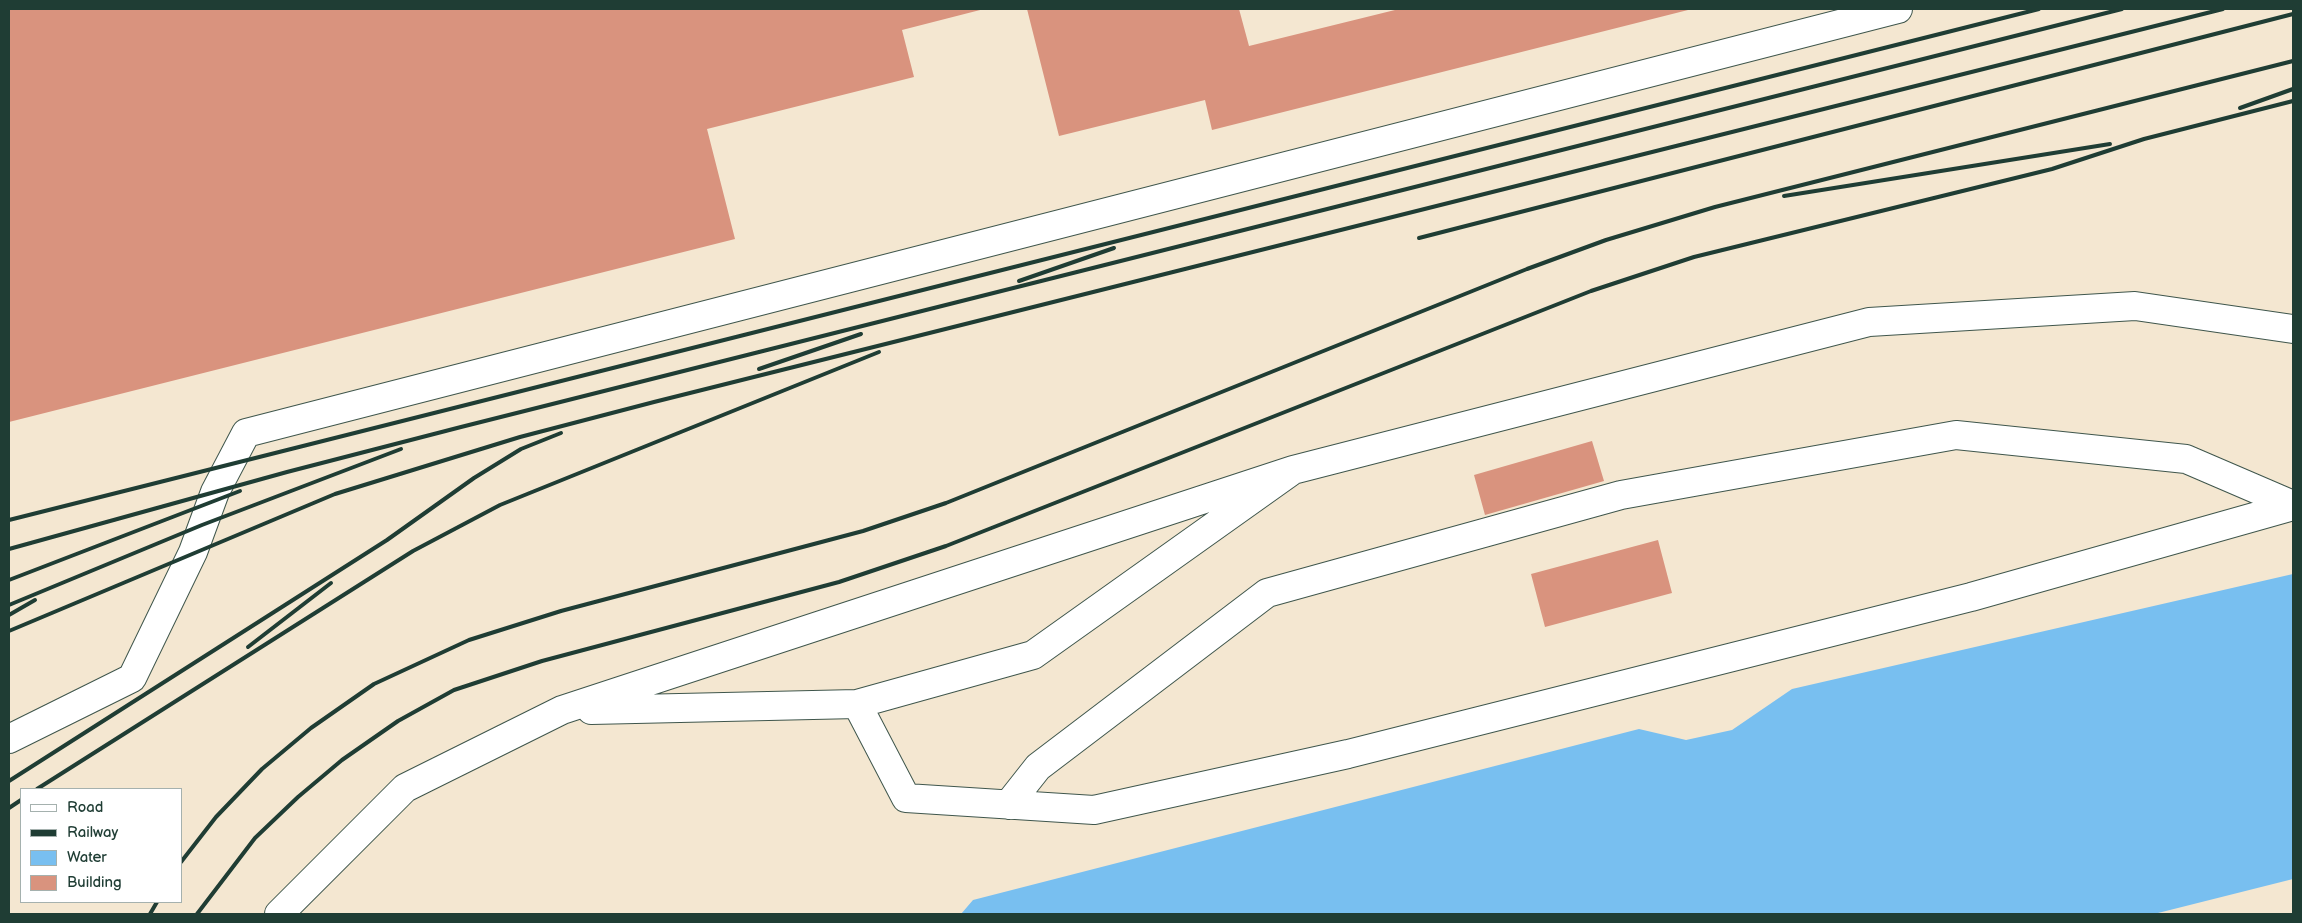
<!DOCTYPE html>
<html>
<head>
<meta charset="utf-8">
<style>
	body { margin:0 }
	#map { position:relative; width:2302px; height:923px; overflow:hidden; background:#f4e7d1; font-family:"Balsamiq Sans",sans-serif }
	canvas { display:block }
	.frame { position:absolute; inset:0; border:10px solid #1f3d34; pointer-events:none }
	.legend { position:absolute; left:20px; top:788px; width:162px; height:115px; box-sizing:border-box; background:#fff; border:1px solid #a5b1ae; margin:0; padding:6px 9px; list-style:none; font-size:15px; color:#1f3d34 }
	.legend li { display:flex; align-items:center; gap:10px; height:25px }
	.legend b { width:25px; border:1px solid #a5b1ae }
</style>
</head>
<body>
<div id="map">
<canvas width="2302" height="923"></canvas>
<div class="frame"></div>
<ul class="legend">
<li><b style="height:6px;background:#fff"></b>Road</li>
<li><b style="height:6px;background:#1f3d34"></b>Railway</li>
<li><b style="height:14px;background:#78bff0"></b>Water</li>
<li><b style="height:14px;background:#d9937e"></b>Building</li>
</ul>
</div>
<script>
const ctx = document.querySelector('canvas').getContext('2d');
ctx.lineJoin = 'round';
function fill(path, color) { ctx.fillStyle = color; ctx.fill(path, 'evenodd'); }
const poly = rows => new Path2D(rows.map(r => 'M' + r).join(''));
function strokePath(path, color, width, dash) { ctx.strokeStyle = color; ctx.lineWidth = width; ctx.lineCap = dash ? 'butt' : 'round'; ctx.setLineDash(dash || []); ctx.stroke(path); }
fill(poly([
	[2293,574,2293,879,2154,914,961,914,973,900,1639,729,1686,740,1732,730,1792,689]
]), '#78bff0');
fill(poly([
	[9,9,984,9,902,30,914,77,707,129,735,239,9,422],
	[1027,9,1239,9,1249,46,1399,9,1692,9,1212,130,1205,100,1059,136],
	[1592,441,1604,481,1485,515,1474,475],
	[1658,540,1672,593,1545,627,1531,574]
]), '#d9937e');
const minor = poly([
	[1293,470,1869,322,2135,306,2293,329],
	[591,710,857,704],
	[9,739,132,678,193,552,215,492,246,433,1898,9],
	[1008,805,1038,767,1267,593,1621,495,1956,435,2186,459,2293,505],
	[279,914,405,788,562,710,1293,470,1033,655,857,704,906,798,1094,810,1348,754,1971,597,2293,506]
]);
strokePath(minor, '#3f564c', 30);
strokePath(minor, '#fff', 28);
strokePath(poly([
	[2240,108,2293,89],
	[1784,196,2110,144],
	[1419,238,2293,14],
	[1019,281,1114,248],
	[759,369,861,334],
	[9,520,2039,9],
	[9,549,287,472,461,427,2122,9],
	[9,580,240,491],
	[9,605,202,525,401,449],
	[9,615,35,600],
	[9,631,335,494,520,437,654,402,2223,9],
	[248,647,331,583],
	[9,781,387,540,474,478,521,449,561,433],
	[37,789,413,551,500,505,879,352],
	[9,808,21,800],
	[181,862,216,817,262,769,311,728,374,684,469,640,561,611,863,531,946,503,1527,269,1606,240,1715,207,2293,61],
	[150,914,157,902],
	[197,914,255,838,298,797,342,760,398,721,454,690,542,661,839,582,946,546,1591,291,1694,257,2052,169,2144,139,2293,101]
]), '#1f3d34', 4);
</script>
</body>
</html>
